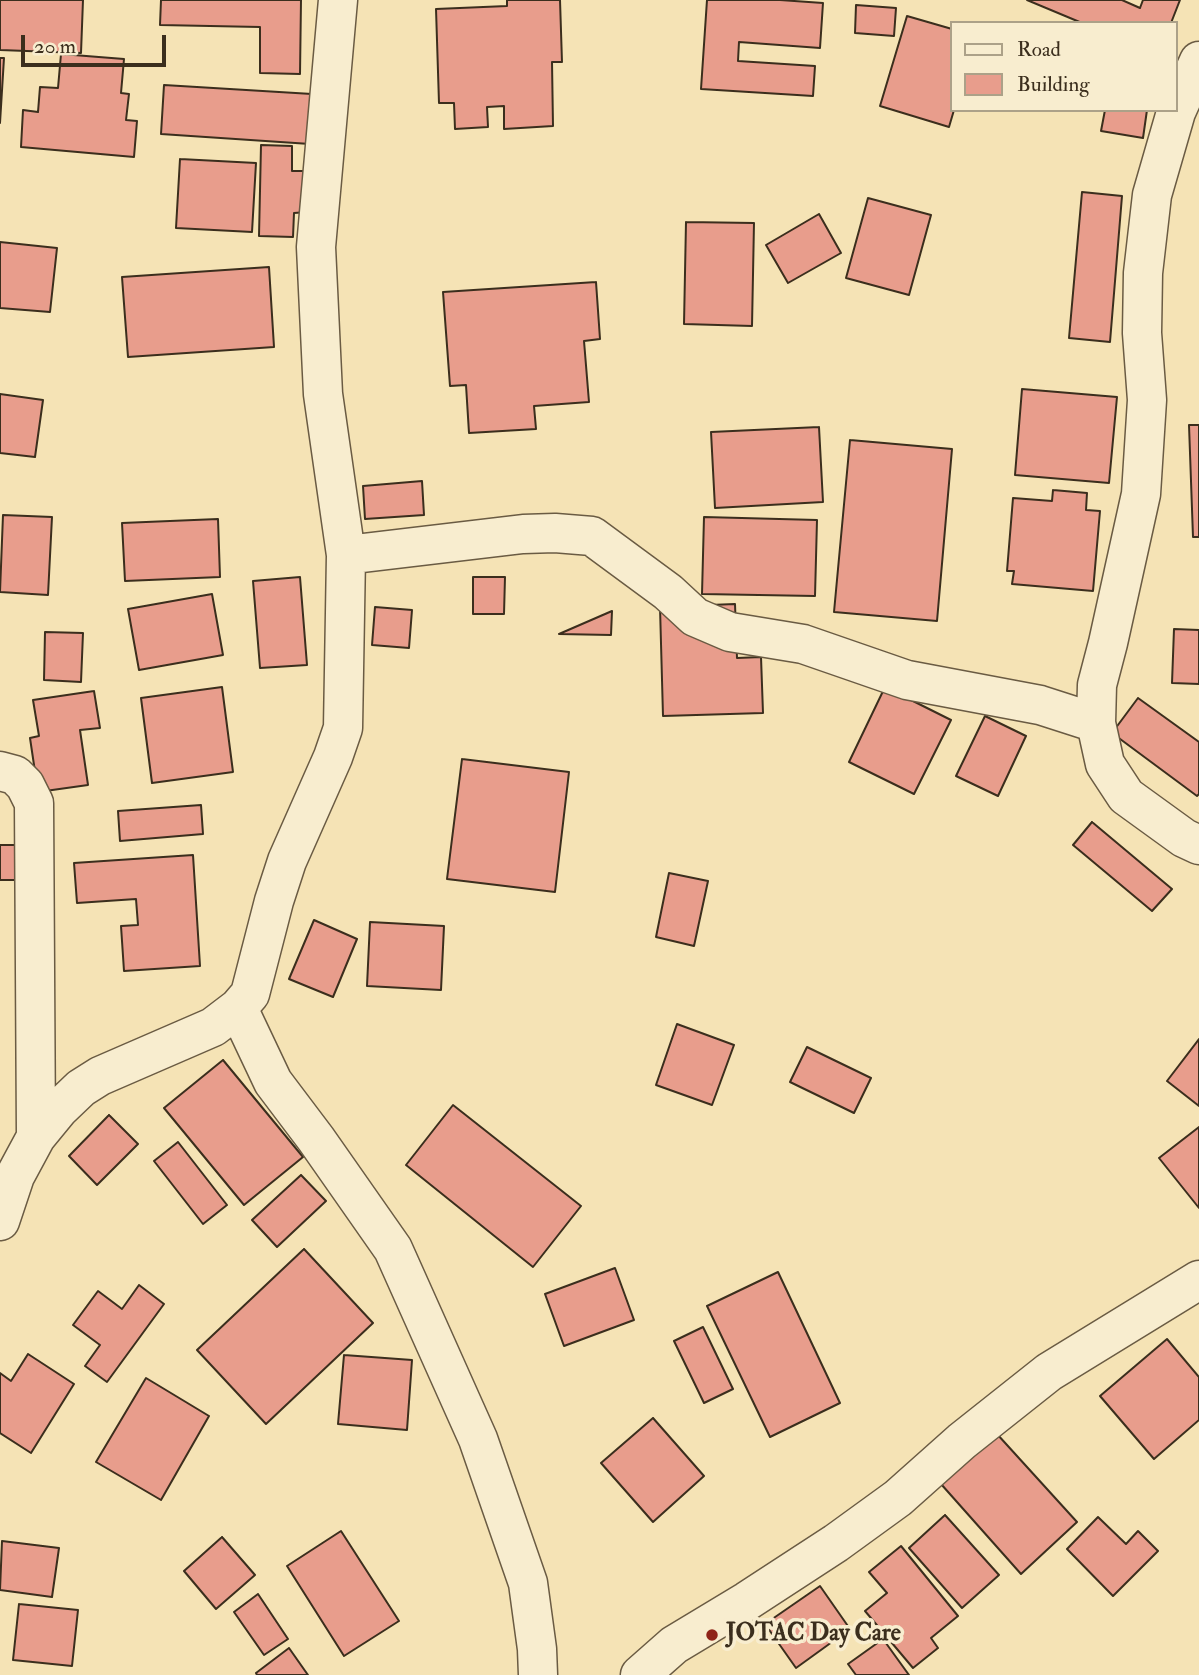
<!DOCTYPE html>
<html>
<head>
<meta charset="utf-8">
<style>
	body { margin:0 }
	#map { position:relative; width:1199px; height:1675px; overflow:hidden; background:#f5e3b5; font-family:"IM FELL Double Pica",serif }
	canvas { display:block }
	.legend { position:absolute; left:950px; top:21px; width:228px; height:91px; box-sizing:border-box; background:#f8edcf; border:2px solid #aca188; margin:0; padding:9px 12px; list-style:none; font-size:21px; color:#3b2e1d }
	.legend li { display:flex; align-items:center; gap:14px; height:35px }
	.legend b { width:35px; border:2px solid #aca188 }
	.scale { position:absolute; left:21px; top:35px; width:145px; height:32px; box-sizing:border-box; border:4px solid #3b2e1d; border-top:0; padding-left:9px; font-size:21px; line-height:24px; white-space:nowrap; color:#3b2e1d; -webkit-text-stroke:5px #f8edcf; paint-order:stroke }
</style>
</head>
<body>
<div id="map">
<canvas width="1199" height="1675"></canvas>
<ul class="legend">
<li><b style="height:9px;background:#f8edcf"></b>Road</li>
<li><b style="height:19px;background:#e89d8c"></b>Building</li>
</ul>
<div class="scale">20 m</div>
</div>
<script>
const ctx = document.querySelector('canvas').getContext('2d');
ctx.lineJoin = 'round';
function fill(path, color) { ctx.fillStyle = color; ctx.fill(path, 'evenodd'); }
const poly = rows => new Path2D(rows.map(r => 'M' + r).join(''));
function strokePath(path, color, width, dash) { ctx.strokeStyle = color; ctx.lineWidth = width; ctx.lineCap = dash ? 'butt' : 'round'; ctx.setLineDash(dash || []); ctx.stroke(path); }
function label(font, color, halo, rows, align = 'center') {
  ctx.font = font + ' "IM FELL Double Pica",serif'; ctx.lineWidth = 7; ctx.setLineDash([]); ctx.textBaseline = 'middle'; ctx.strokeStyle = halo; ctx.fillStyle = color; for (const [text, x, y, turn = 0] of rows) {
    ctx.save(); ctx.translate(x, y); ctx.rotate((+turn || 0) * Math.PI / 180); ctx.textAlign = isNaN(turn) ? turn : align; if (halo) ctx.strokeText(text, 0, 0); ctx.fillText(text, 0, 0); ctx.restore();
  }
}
const building = poly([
	[0,0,83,0,81,53,0,50,0,0],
	[161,0,301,0,300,74,260,73,260,27,160,25,161,0],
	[507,0,560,0,562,62,552,62,553,126,504,129,504,106,487,107,488,127,455,129,454,103,439,103,436,9,507,6,507,0],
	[707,0,780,0,823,3,820,48,739,42,738,61,815,66,813,96,701,89,707,0],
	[1027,0,1122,0,1140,8,1143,0,1180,0,1171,23,1082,23,1027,0],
	[856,5,896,8,894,36,855,33,856,5],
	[907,16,952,29,952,110,954,110,949,127,880,106,907,16],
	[61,54,124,59,121,93,129,94,126,120,137,121,134,157,21,147,23,110,38,112,40,87,58,88,61,54],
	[0,58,4,58,0,123,0,58],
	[164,85,312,94,310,144,161,134,164,85],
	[1105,110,1147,110,1143,138,1101,131,1105,110],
	[261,145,292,146,292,171,308,171,308,212,294,213,293,237,259,236,261,145],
	[180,159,256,163,252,232,176,228,180,159],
	[1082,192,1122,196,1110,342,1069,338,1082,192],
	[868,198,931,215,909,295,846,278,868,198],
	[819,214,841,253,788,283,766,245,819,214],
	[686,222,754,223,752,326,684,324,686,222],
	[0,242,57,248,50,312,0,308,0,242],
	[269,267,274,347,128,357,122,277,269,267],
	[596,282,600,339,584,341,589,402,534,406,536,429,469,433,466,385,450,386,443,292,596,282],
	[1022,389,1117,397,1109,483,1015,475,1022,389],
	[0,394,43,400,35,457,0,453,0,394],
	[1189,425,1199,425,1199,537,1193,537,1189,425],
	[819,427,823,502,715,508,711,432,819,427],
	[850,440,952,449,937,621,834,612,850,440],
	[422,481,424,515,365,519,363,486,422,481],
	[1053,490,1087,493,1086,510,1100,511,1093,591,1012,584,1014,571,1007,571,1013,498,1052,501,1053,490],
	[3,515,52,517,48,595,0,592,3,515],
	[704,517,817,520,815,596,702,594,704,517],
	[218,519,220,577,125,581,122,523,218,519],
	[300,577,307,665,260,668,253,581,300,577],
	[473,577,505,577,504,614,473,614,473,577],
	[212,594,223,655,139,670,128,609,212,594],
	[735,604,737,658,761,657,763,713,663,716,660,607,735,604],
	[375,607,412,610,409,648,372,645,375,607],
	[612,611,611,635,559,634,612,611],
	[1174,629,1199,630,1199,684,1172,683,1174,629],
	[45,632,83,633,81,682,44,680,45,632],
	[222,687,233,772,152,783,141,698,222,687],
	[885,687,951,720,914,794,849,762,885,687],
	[94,691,100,728,80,730,88,785,38,792,30,738,39,736,33,700,94,691],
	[1138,698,1199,742,1199,794,1197,796,1112,733,1138,698],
	[985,716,1026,736,998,796,956,776,985,716],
	[462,759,569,772,555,892,447,879,462,759],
	[201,805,203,834,120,841,118,811,201,805],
	[1092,822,1172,889,1152,911,1073,845,1092,822],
	[0,845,23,845,16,880,0,880,0,845],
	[193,855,200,966,124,971,121,926,138,925,136,899,77,903,74,863,193,855],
	[669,873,708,881,694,946,656,937,669,873],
	[314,920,357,939,333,997,289,979,314,920],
	[370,922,444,926,441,990,367,986,370,922],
	[677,1024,734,1045,712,1105,656,1085,677,1024],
	[1199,1039,1199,1106,1167,1081,1199,1039],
	[807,1047,871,1078,854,1113,790,1082,807,1047],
	[223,1060,303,1157,244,1205,164,1108,223,1060],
	[453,1105,581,1206,533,1267,406,1165,453,1105],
	[109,1115,138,1144,97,1185,69,1156,109,1115],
	[1199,1127,1199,1208,1159,1158,1199,1127],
	[178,1142,227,1205,203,1224,154,1161,178,1142],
	[301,1175,326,1201,277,1247,252,1220,301,1175],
	[304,1249,373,1323,266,1424,197,1350,304,1249],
	[615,1268,634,1320,564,1346,545,1294,615,1268],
	[778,1272,840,1403,770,1437,707,1306,778,1272],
	[139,1285,164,1304,107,1382,85,1366,100,1345,73,1325,98,1291,122,1309,139,1285],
	[703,1327,733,1389,704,1403,674,1341,703,1327],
	[1167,1339,1199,1377,1199,1420,1154,1459,1100,1396,1167,1339],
	[28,1354,74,1384,31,1453,0,1433,0,1373,11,1381,28,1354],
	[344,1355,412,1360,407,1430,338,1424,344,1355],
	[146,1378,209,1416,161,1500,96,1462,146,1378],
	[653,1418,704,1476,653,1522,601,1463,653,1418],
	[997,1434,1077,1522,1021,1574,941,1484,997,1434],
	[945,1515,999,1575,962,1608,909,1548,945,1515],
	[1098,1517,1126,1544,1138,1531,1158,1551,1113,1596,1067,1549,1098,1517],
	[341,1531,399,1621,344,1656,287,1566,341,1531],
	[222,1537,255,1575,216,1609,184,1571,222,1537],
	[2,1541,59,1548,52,1597,0,1590,2,1541],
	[901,1546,958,1616,931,1638,938,1648,913,1668,865,1611,887,1593,869,1572,901,1546],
	[820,1586,850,1629,796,1668,765,1624,820,1586],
	[258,1594,288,1639,264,1655,234,1612,258,1594],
	[19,1604,78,1610,72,1666,13,1660,19,1604],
	[883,1639,909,1675,856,1675,848,1664,883,1639],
	[289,1648,308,1675,257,1675,256,1673,289,1648]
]);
fill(building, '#e89d8c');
strokePath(building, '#3b2e1d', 2);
const minor = poly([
	[1199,61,1176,112,1152,195,1143,273,1142,333,1147,400,1141,494,1108,643,1097,685,1096,723,1105,764,1126,796,1184,838,1199,845],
	[346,555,523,534,555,533,592,536,668,592,695,617,730,632,803,644,907,680,1040,705,1096,723],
	[0,771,15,775,25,785,34,803,36,1137],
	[238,1008,273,1082,316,1139,393,1249,478,1439,528,1583,537,1649,538,1675],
	[0,1221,15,1176,36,1137,59,1109,81,1088,100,1076,213,1027,238,1008,250,994,274,901,287,861,333,757,343,728,346,555,323,394,316,247,338,0],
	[640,1675,674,1645,747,1601,836,1543,898,1498,962,1441,1049,1372,1199,1280]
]);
strokePath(minor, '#6a5b43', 41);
strokePath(minor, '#f8edcf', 38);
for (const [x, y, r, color] of [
	[712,1635,7,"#8f2418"]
]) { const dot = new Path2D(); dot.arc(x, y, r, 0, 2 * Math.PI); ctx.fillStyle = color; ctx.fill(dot); strokePath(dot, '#f8edcf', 2.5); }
label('bold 24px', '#3b2e1d', '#f8edcf', [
	["JOTAC Day Care",726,1635]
], 'left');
</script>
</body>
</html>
